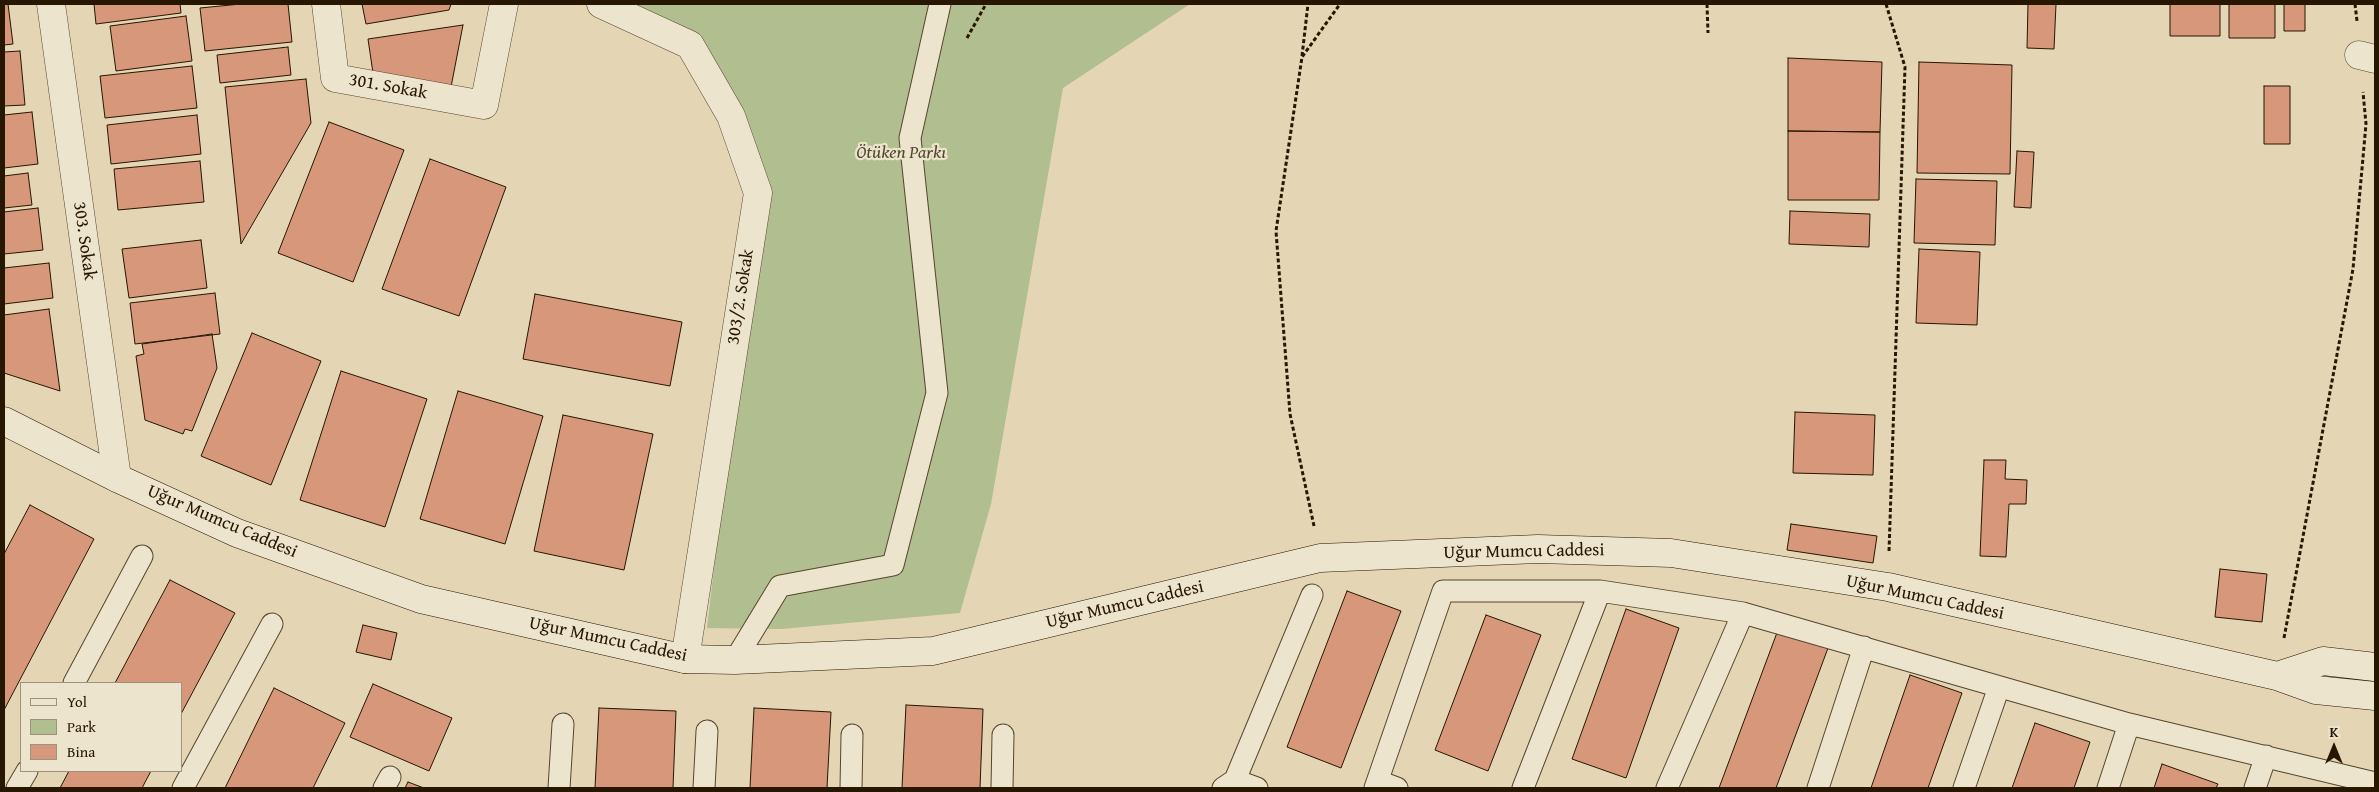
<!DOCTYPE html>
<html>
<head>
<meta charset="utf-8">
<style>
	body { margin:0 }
	#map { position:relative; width:2379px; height:792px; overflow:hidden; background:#e4d5b4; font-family:"Gentium Book Plus",serif }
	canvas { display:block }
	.frame { position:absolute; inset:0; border:5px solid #271600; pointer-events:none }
	.legend { position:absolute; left:20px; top:682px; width:162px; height:90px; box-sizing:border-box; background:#ede4ce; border:1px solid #9e927c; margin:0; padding:6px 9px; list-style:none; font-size:15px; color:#271600 }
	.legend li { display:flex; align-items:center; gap:10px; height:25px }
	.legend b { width:25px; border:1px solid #9e927c }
	.north { position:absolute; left:2309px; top:722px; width:50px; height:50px; -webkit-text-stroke:4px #ede4ce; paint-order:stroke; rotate:0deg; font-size:14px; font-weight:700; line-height:20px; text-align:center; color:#271600 }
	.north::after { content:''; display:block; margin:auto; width:18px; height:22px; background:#271600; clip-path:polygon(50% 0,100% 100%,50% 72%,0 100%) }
</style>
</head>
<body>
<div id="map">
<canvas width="2379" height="792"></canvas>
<div class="frame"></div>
<ul class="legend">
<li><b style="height:6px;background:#ede4ce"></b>Yol</li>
<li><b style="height:14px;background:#b1be8f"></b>Park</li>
<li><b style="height:14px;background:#d6977a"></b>Bina</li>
</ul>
<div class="north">K</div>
</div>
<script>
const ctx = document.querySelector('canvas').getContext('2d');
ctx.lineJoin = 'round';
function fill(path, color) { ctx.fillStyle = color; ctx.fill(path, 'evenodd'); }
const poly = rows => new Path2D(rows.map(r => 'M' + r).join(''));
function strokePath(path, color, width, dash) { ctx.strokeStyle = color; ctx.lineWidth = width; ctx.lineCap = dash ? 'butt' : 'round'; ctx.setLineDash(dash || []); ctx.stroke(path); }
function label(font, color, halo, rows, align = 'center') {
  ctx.font = font + ' "Gentium Book Plus",serif'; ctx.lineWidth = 4.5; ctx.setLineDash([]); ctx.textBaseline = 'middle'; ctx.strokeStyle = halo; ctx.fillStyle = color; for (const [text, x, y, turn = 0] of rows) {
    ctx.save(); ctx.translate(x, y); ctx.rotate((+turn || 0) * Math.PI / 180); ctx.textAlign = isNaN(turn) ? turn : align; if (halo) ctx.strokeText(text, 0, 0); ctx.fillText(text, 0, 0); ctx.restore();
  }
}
fill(poly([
	[601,4,1190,4,1063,88,991,504,960,613,781,629,707,628,758,193,690,45]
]), '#b1be8f');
const building = poly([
	[4,4,8,4,13,44,4,45,4,4],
	[94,4,180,4,181,13,96,24,94,4],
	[241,4,288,4,292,42,205,51,200,8,241,4],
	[362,4,451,4,449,10,366,24,362,4],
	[2028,4,2056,4,2054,49,2027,48,2028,4],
	[2170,4,2220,4,2220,36,2170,36,2170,4],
	[2229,4,2275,4,2275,38,2229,38,2229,4],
	[2284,4,2305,4,2305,31,2284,31,2284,4],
	[186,16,192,61,116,71,110,26,186,16],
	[463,25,451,87,373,73,368,39,463,25],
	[288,47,291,75,220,83,217,55,288,47],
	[20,51,25,105,4,106,4,52,20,51],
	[1788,58,1882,62,1880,132,1788,131,1788,58],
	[1919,62,2012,65,2010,174,1917,173,1919,62],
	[192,66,197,108,105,118,100,76,192,66],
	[306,79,311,123,241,244,225,87,306,79],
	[2264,86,2290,86,2290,144,2264,144,2264,86],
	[32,112,38,164,4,168,4,115,32,112],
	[197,115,201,154,111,164,107,125,197,115],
	[329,122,404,150,353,282,278,253,329,122],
	[1788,131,1880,132,1879,200,1788,200,1788,131],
	[2017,151,2034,152,2031,208,2014,207,2017,151],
	[430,159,506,187,459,316,382,289,430,159],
	[200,161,204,202,118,210,114,169,200,161],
	[28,173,32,205,4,208,4,176,28,173],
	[1916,179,1997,181,1995,245,1914,243,1916,179],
	[38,208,43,250,4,254,4,212,38,208],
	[1790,211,1870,214,1869,247,1789,244,1790,211],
	[201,240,207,288,129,298,122,249,201,240],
	[1919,249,1980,252,1977,325,1916,323,1919,249],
	[49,263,53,298,4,304,4,268,49,263],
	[215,293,220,334,135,344,130,303,215,293],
	[535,294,682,322,670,386,523,359,535,294],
	[49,309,60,391,4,373,4,315,49,309],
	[252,333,321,361,271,485,201,456,252,333],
	[212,334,217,368,192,431,185,429,183,434,145,420,136,356,144,354,142,344,212,334],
	[341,371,427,399,385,527,300,500,341,371],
	[458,391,543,416,505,544,420,519,458,391],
	[1795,412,1875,415,1873,475,1793,473,1795,412],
	[563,415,653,434,624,570,534,551,563,415],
	[1984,460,2006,460,2005,479,2027,480,2026,504,2009,504,2006,557,1980,556,1984,460],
	[30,505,94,539,4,710,4,554,30,505],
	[1791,524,1877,536,1873,563,1787,550,1791,524],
	[2220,569,2267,574,2262,622,2215,617,2220,569],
	[170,580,235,613,181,714,181,683,115,683,170,580],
	[1347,591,1401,611,1341,768,1287,747,1347,591],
	[1626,609,1679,628,1626,778,1572,759,1626,609],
	[1486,615,1541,635,1488,771,1435,750,1486,615],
	[363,625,397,633,391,660,356,652,363,625],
	[1778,630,1828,648,1776,788,1719,788,1778,630],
	[1910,675,1962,693,1928,788,1871,788,1910,675],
	[373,684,452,718,429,771,350,737,373,684],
	[274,688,345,723,313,788,225,788,274,688],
	[906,705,983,709,980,788,902,788,906,705],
	[599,708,676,711,673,788,595,788,599,708],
	[754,708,831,712,827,788,750,788,754,708],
	[2035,723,2090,742,2074,788,2012,788,2035,723],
	[2162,764,2218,784,2216,788,2154,788,2162,764],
	[69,771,151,771,142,788,60,788,69,771],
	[408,782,424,788,405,788,408,782]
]);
fill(building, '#d6977a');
strokePath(building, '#271600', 1);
const lane = poly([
	[735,660,780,586,893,565,937,393,910,138,940,4],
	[74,683,142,556],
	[1378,781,1397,788],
	[17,788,27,771],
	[183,788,272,624],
	[384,788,390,777],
	[559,788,563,724],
	[704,788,707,731],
	[851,788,852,735],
	[1002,788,1003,735],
	[1223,788,1235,780,1312,595],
	[1231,788,1235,780,1257,788],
	[1375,788,1443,591,1600,591,1743,613,2129,724,2375,783],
	[1523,788,1600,591],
	[1667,788,1743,613],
	[1818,788,1864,647],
	[1964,788,1999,687],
	[2108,788,2129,724],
	[2255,788,2266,756]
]);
const street = poly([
	[51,4,117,478],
	[326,4,335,78,484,105,504,4],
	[601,4,690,45,731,116,758,193,685,659],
	[2359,55,2375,59]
]);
const secondary = poly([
	[4,421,117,478,237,533,421,599,685,659,735,660,933,651,1320,558,1538,549,1671,553,1888,587,2277,676,2316,690,2375,696],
	[2277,676,2323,661,2375,667]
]);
strokePath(lane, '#56462d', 23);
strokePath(street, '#56462d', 29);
strokePath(secondary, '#271600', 29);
strokePath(poly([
	[1707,4,1708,33],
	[1886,4,1905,67,1889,552],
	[2355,4,2357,21],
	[967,38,986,4],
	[1302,56,1308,4],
	[1314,526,1290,414,1276,231,1302,57,1340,4],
	[2284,638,2353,269,2366,124,2363,92]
]), '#271600', 3, [4, 2.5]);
strokePath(lane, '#ede4ce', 21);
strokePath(street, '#ede4ce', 28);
strokePath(secondary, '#ede4ce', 28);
label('18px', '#271600', '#ede4ce', [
	["301. Sokak",388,87,10],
	["303. Sokak",84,241,82],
	["303/2. Sokak",741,297,-81],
	["Uğur Mumcu Caddesi",222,522,23],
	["Uğur Mumcu Caddesi",1524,552,-1],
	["Uğur Mumcu Caddesi",1925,598,12],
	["Uğur Mumcu Caddesi",1125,605,-13],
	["Uğur Mumcu Caddesi",608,640,12]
]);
label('italic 18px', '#50482b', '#ede4ce', [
	["Ötüken Parkı",901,153]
]);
</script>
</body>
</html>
